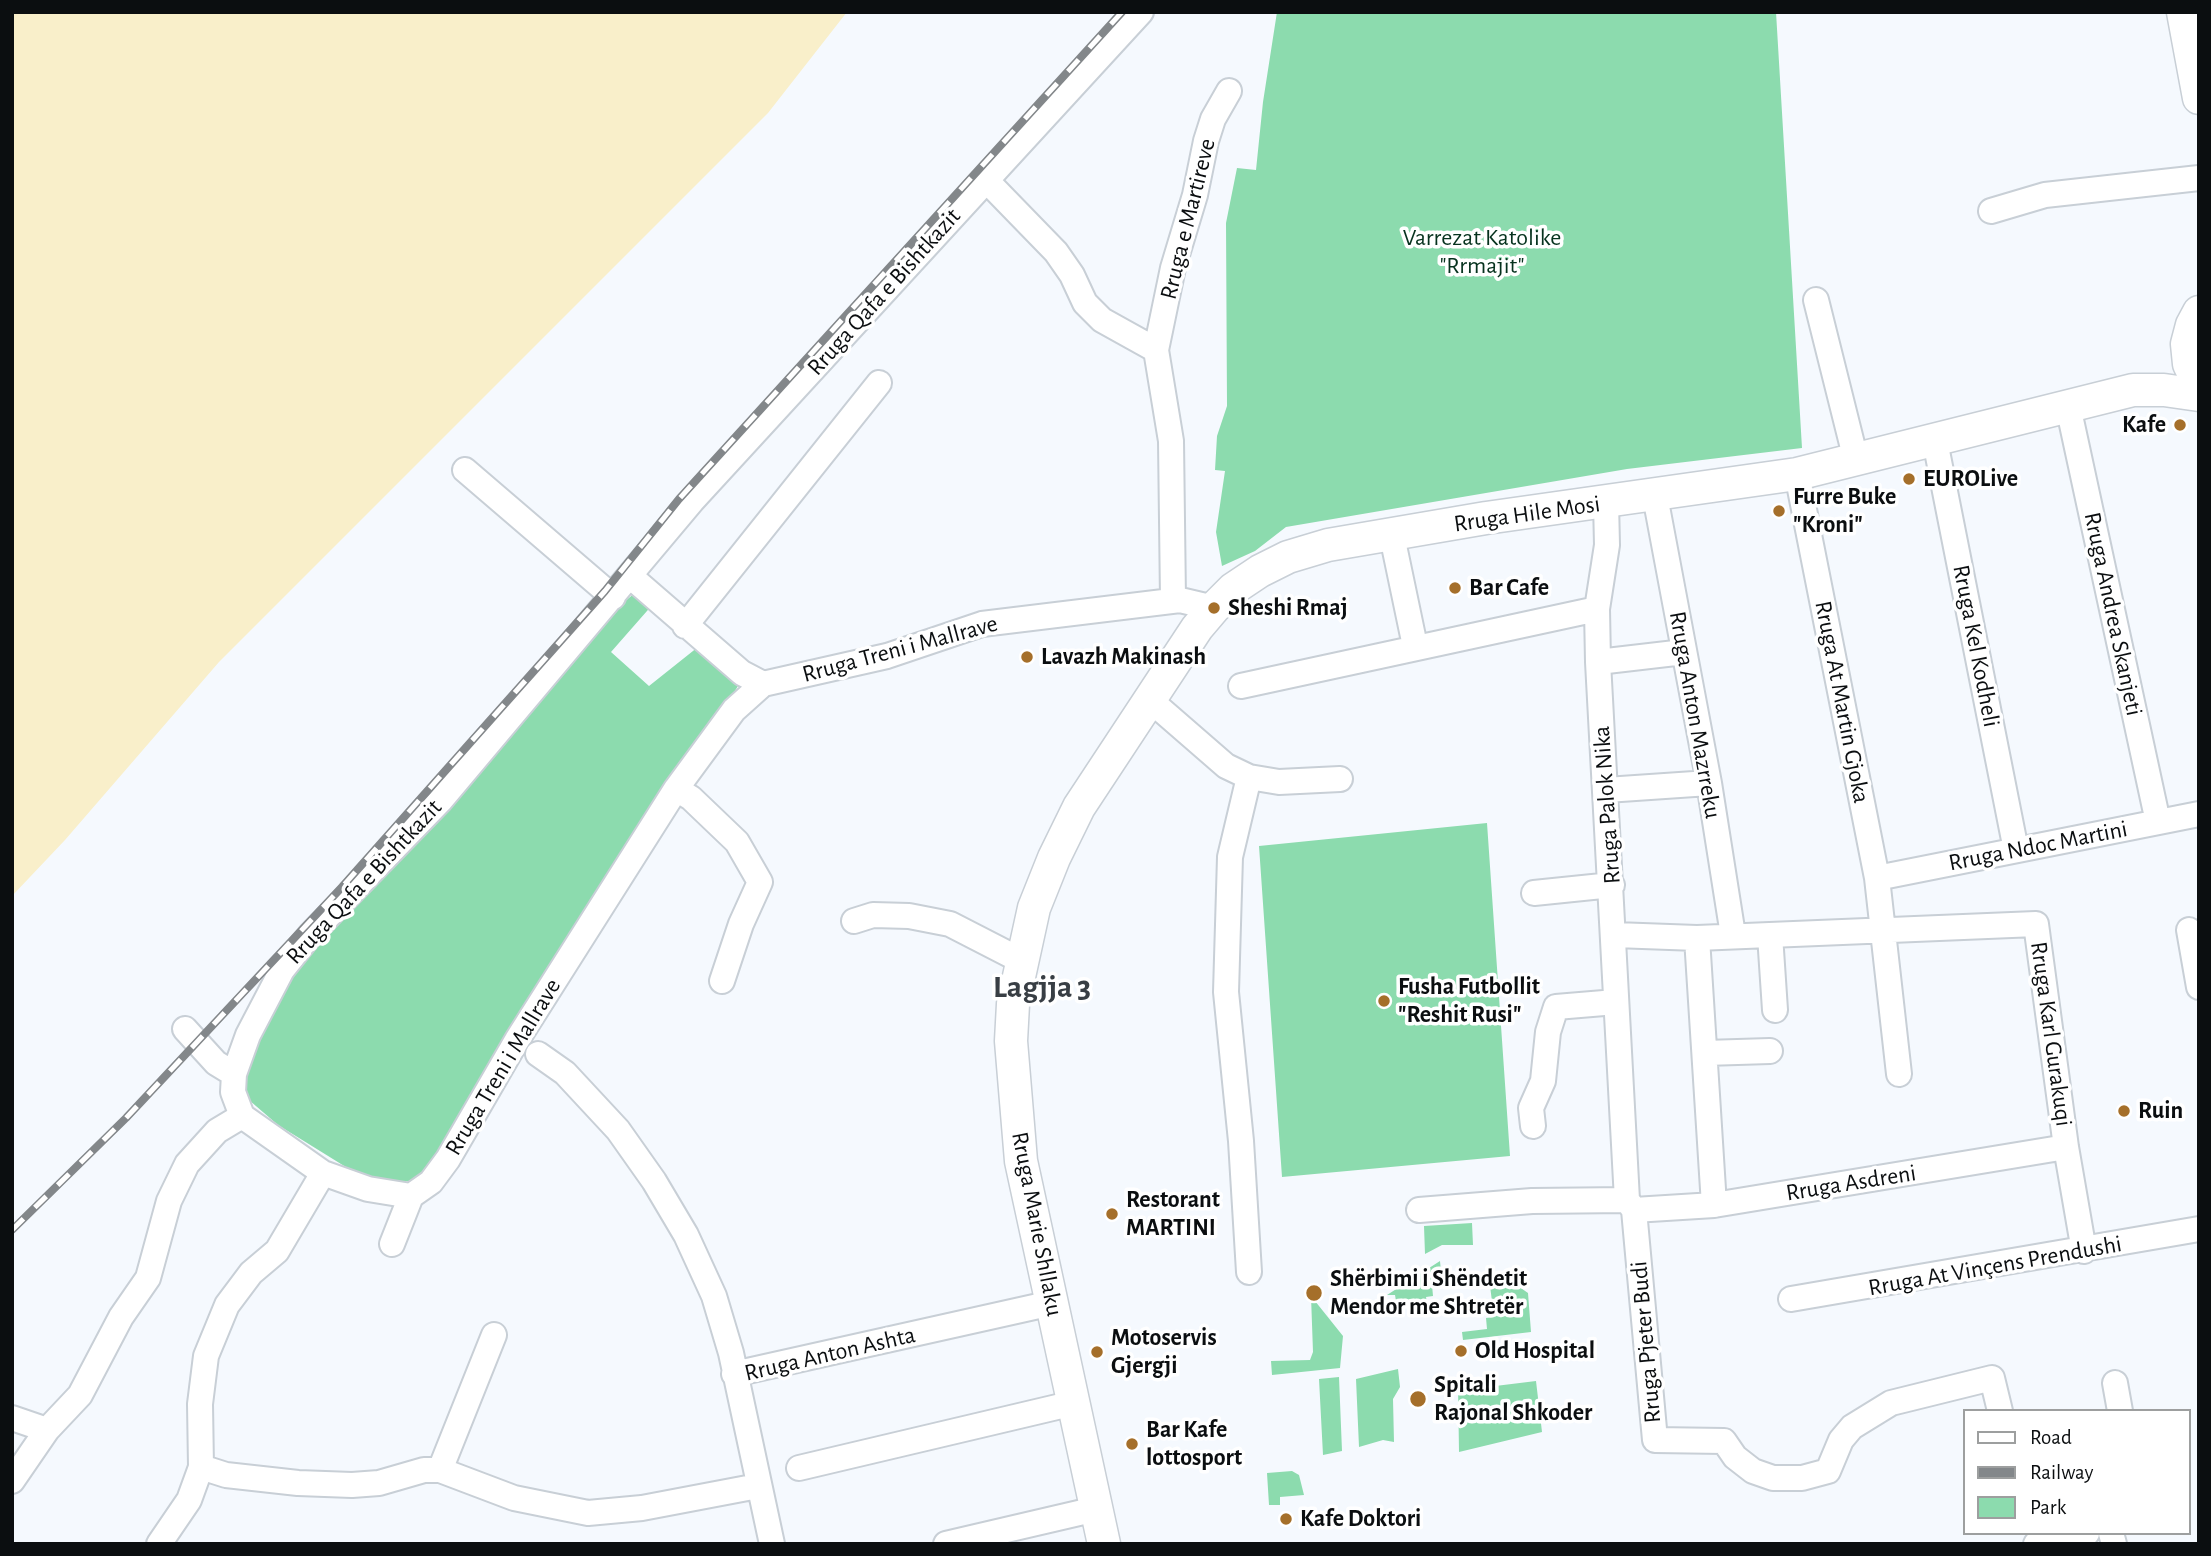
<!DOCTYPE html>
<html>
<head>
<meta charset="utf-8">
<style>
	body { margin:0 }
	#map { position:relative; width:2211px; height:1556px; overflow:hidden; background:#f5f9fe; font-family:"Alegreya Sans",sans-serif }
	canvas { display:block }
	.frame { position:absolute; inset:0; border:14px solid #0b0e10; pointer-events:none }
	.legend { position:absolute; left:1963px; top:1409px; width:228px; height:126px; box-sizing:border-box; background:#fff; border:2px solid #9d9f9f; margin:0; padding:9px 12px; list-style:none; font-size:21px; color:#0b0e10 }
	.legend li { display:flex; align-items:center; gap:14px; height:35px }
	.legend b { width:35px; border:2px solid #9d9f9f }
</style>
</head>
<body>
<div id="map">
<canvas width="2211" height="1556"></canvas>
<div class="frame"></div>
<ul class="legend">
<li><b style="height:9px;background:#fff"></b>Road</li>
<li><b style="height:9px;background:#83878a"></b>Railway</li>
<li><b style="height:19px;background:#8cdbae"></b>Park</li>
</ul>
</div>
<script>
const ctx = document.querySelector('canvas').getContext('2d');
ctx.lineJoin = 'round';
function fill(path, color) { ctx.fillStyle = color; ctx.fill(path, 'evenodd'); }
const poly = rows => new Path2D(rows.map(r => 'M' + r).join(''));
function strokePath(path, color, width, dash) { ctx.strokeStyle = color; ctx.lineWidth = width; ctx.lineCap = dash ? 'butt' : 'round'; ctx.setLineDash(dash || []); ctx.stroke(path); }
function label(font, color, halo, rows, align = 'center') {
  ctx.font = font + ' "Alegreya Sans",sans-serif'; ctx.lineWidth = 7; ctx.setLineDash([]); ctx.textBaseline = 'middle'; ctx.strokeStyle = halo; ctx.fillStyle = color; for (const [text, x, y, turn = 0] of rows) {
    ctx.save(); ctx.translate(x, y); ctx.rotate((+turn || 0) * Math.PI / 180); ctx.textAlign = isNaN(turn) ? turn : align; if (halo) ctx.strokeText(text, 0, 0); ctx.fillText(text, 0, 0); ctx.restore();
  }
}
fill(poly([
	[1277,12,1776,12,1802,448,1627,469,1286,527,1255,551,1222,566,1216,532,1225,471,1215,470,1217,436,1227,406,1226,223,1237,168,1256,170,1263,102],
	[636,592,654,603,611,652,649,686,698,647,738,676,738,686,431,1168,409,1181,387,1183,362,1177,278,1125,242,1094,249,1046,263,1019,319,934,449,810,612,612],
	[1487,823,1510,1156,1282,1177,1259,846],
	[1472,1223,1473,1245,1442,1245,1425,1254,1424,1226],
	[1440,1261,1441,1271,1435,1272,1437,1284,1432,1285,1433,1296,1426,1297,1427,1303,1409,1305,1408,1299,1396,1301,1395,1295,1387,1295],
	[1505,1277,1528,1293,1531,1332,1463,1340,1462,1332,1487,1329,1486,1318,1494,1317,1489,1278],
	[1311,1296,1343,1336,1340,1368,1272,1375,1271,1361,1310,1360,1313,1352],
	[1398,1369,1400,1387,1393,1399,1394,1442,1383,1440,1359,1447,1356,1379],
	[1339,1377,1342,1451,1323,1455,1319,1379],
	[1536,1381,1542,1432,1459,1452,1458,1386,1473,1383,1479,1388],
	[1292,1471,1299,1475,1304,1495,1280,1497,1280,1505,1269,1505,1267,1473]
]), '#8cdbae');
fill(poly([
	[12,12,847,12,768,113,219,662,65,840,12,896]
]), '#f9efca');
const minor = poly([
	[1141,12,692,501,440,801,310,935,282,970,248,1035,234,1074,233,1092,242,1116,323,1173,368,1189,411,1196,431,1182,448,1159,517,1040,676,789,734,710,763,684,887,656,982,624,1180,600,1214,608],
	[986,180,1056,252,1072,275,1085,303,1102,320,1156,350,1171,441,1173,600],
	[1991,211,2045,195,2199,178],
	[1816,300,1856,460],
	[1156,350,1173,268,1195,195,1206,141,1213,119,1229,91],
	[2068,406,2158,822],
	[1935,441,2016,850],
	[465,470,613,597],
	[1797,474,1877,878,1899,1074],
	[1655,496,1709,783,1733,935],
	[1606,502,1607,545,1597,609,1598,662,1627,1200],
	[1392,536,1415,646],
	[630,576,742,673,763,684],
	[685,626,879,383],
	[1598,662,1684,652],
	[1241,686,1597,609],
	[1150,700,1226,766,1249,777,1279,782,1340,779],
	[676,789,691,798,737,842,760,882,741,924,722,981],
	[1606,790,1709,783],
	[1877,878,2199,814],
	[1534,893,1612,885],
	[854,921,873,915,909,916,950,924,1020,960],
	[2189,930,2199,987],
	[1615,935,1697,938,2036,924,2066,1147,2084,1251],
	[1770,935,1775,1010],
	[1697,938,1714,1205],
	[185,1029,216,1063,234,1074],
	[1705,1053,1770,1051],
	[538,1054,565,1073,618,1130,654,1181,686,1235,714,1296,731,1353,772,1544],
	[1533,1126,1531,1108,1543,1081,1548,1032,1556,1007,1616,1002],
	[1627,1200,1634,1210,1655,1440,1724,1441,1735,1457,1753,1471,1773,1478,1802,1478,1828,1471,1841,1440,1852,1427,1891,1403,1992,1378,2000,1411],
	[1419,1210,1532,1201,1627,1200],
	[1634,1210,1714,1205,2066,1147],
	[392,1244,411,1196],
	[1249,1272,1241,1141,1226,992,1230,857,1249,777],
	[1791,1299,2199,1229],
	[734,1374,1052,1303],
	[2115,1383,2120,1411],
	[12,1418,47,1430],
	[201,1467,226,1475,298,1483,352,1485,379,1483,424,1470,440,1470,514,1498,588,1513,642,1508,758,1486],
	[799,1468,1074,1403],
	[440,1470,494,1335],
	[12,1481,47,1430,80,1395,121,1317,148,1278,169,1201,187,1164,217,1131,242,1116],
	[2111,1533,2114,1544],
	[159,1544,189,1500,201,1467,200,1404,206,1356,227,1305,251,1273,277,1251,323,1173],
	[946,1544,1096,1509],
	[2036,1544,2087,1533]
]);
const major = poly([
	[2183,12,2199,98],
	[2199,312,2192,325,2187,344,2189,364,2199,384],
	[1104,1544,1021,1161,1011,1041,1013,1004,1034,908,1054,858,1079,807,1197,628,1214,608,1233,589,1260,571,1288,557,1328,545,1486,518,1797,474,2133,390,2164,390,2199,395]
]);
strokePath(minor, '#c8cfd6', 28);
strokePath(major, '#c8cfd6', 35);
strokePath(minor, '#fff', 24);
strokePath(major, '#fff', 32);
const rail = poly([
	[12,1230,126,1118,342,887,605,591,679,499,1122,12]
]);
strokePath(rail, '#83878a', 8);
strokePath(rail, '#fff', 5, [16]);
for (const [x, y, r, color] of [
	[2180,425,7,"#a56f2a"],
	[1909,479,7,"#a56f2a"],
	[1779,511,7,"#a56f2a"],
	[1455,588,7,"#a56f2a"],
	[1214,608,7,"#a56f2a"],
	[1027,657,7,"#a56f2a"],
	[1384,1001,7,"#a56f2a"],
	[2124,1111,7,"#a56f2a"],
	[1112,1214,7,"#a56f2a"],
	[1314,1293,9,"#a56f2a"],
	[1461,1351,7,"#a56f2a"],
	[1097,1352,7,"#a56f2a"],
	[1418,1399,9,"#a56f2a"],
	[1132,1444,7,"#a56f2a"],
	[1286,1519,7,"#a56f2a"]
]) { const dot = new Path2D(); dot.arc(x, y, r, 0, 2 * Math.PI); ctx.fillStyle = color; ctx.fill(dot); strokePath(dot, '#fff', 2.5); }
label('24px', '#0b0e10', '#fff', [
	["Rruga e Martireve",1188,219,-76],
	["Rruga Qafa e Bishtkazit",884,292,-48],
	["Rruga Hile Mosi",1527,514,-8],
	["Rruga Andrea Skanjeti",2113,614,78],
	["Rruga Kel Kodheli",1976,646,79],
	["Rruga Treni i Mallrave",900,649,-15],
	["Rruga At Martin Gjoka",1842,702,79],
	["Rruga Anton Mazrreku",1695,715,80],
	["Rruga Palok Nika",1607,805,-94],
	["Rruga Ndoc Martini",2038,846,-11],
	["Rruga Qafa e Bishtkazit",364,882,-47],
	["Rruga Karl Gurakuqi",2051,1034,82],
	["Rruga Treni i Mallrave",503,1067,-59],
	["Rruga Asdreni",1851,1183,-9],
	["Rruga Marie Shllaku",1037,1224,79],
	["Rruga At Vinçens Prendushi",1995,1266,-10],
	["Rruga Pjeter Budi",1646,1342,-95],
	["Rruga Anton Ashta",830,1354,-13]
]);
label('24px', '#06321e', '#fff', [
	["Varrezat Katolike",1482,238],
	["\"Rrmajit\"",1482,266]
]);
label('bold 24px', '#0b0e10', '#fff', [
	["Kafe",2166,425,"right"],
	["EUROLive",1923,479],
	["Furre Buke",1793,497],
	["\"Kroni\"",1793,525],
	["Bar Cafe",1469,588],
	["Sheshi Rmaj",1228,608],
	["Lavazh Makinash",1041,657],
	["Fusha Futbollit",1398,987],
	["\"Reshit Rusi\"",1398,1015],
	["Ruin",2138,1111],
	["Restorant",1126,1200],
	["MARTINI",1126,1228],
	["Shërbimi i Shëndetit",1330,1279],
	["Mendor me Shtretër",1330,1307],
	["Motoservis",1111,1338],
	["Gjergji",1111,1366],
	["Old Hospital",1475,1351],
	["Spitali",1434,1385],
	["Rajonal Shkoder",1434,1413],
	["Bar Kafe",1146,1430],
	["lottosport",1146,1458],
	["Kafe Doktori",1300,1519]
], 'left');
label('bold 32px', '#383e44', '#fff', [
	["Lagjja 3",1042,987]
]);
</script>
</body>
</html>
